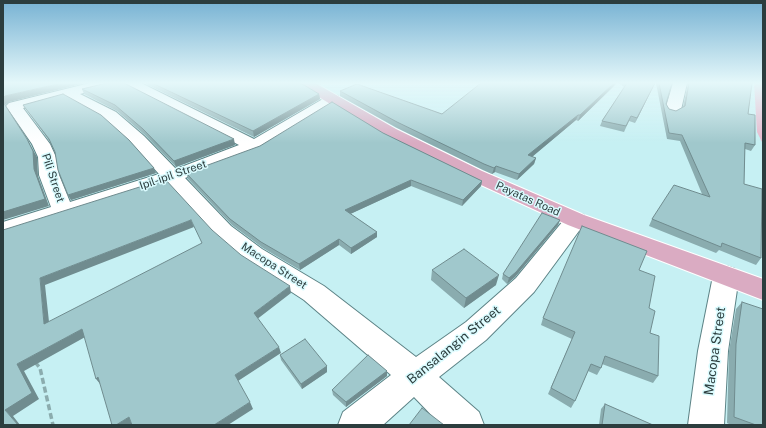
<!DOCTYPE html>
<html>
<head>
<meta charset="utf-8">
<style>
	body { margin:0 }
	#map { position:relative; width:766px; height:428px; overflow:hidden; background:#c6f0f3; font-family:"Public Sans",sans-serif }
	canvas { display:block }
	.frame { position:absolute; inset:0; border:4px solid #2c3d3e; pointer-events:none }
</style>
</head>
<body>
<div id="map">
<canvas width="766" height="428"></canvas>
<div class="frame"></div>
</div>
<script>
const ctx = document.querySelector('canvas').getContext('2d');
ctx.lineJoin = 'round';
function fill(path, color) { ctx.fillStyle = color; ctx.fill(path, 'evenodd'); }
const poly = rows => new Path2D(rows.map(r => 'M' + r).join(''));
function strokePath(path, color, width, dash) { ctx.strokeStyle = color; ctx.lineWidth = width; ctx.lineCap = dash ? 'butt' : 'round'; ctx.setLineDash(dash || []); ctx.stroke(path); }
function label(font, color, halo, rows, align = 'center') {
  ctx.font = font + ' "Public Sans",sans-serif'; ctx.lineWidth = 3; ctx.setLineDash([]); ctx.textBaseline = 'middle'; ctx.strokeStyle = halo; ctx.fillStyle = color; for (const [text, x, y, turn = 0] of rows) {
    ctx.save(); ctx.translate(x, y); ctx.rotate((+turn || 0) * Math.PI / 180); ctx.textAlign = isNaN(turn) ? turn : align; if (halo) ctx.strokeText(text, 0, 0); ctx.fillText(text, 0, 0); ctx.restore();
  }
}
fill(poly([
	[754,83,763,83,763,144,757,132]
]), '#e7b7cc');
const minor = poly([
	[90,83,112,83,110,86,80,94,116,112,144,136,176,169,239,145,126,86,124,83,141,83,254,139,328,96,333,95,338,96,340,99,338,102,260,150,185,178,231,226,262,249,324,286,416,357,466,322,516,278,568,215,576,213,584,215,587,220,534,292,486,340,439,377,479,412,484,425,441,425,414,397,383,425,338,425,343,412,391,375,304,300,244,261,215,236,168,184,3,238,3,222,51,207,39,175,38,157,32,144,6,106,9,103,90,83],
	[65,97,104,118,132,144,159,174,70,202,59,175,56,157,50,144,23,108,65,97],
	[673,83,687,83,681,110,678,113,673,115,668,113,665,110,673,83],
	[726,266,735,269,739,276,728,351,724,425,688,425,698,351,713,276,717,269,726,266]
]);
const major = poly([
	[299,83,315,83,396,129,482,171,584,215,763,279,763,300,568,225,468,179,384,137,301,86,299,83]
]);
strokePath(minor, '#5c8386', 2);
strokePath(major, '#fff', 2);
strokePath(poly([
	[35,362,40,368,53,425]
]), '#8bacae', 3.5, [6, 3]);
fill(minor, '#fff');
fill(major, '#daabc2');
fill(poly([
	[144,83,298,83,319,94,320,99,254,137],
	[617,83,578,121,576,120,532,157,536,158,534,164,517,180,495,172,492,174,483,170,397,128,340,96,340,91,442,114],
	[619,83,655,83,635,123,629,121,624,132,600,126,602,121,624,87],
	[656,83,672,83,666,104,669,109,676,111,683,107,688,83,752,83,748,114,755,145,751,151,745,149,744,184,761,258,756,265,719,250,716,253,649,226,652,219,702,194,680,141,667,139],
	[82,89,235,145,176,167,145,135,117,111,84,94],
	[23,105,156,173,71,200,68,195,55,152,50,142,26,109],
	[383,133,482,181,481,186,462,206,411,186,350,214,377,232,377,237,351,254,339,245,300,270,263,248,232,225,188,179,186,173],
	[560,220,558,225,515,277,507,284,502,279,503,274],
	[432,270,496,285,464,308,431,280],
	[639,270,649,308,650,333,658,376,653,383,602,364,601,368,597,375,588,371,575,401,571,408,548,394,572,339,541,325,543,318],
	[742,302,763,425,731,425,727,423,729,351,736,309],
	[280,355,327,366,327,372,302,389,281,360],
	[387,371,387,376,346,407,333,395,332,390],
	[605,404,653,425,599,425,601,409]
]), '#8aacaf');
fill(poly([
	[62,83,85,83,9,102,5,105,3,102,3,98,5,96],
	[614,83,617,83,578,121,580,115],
	[655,83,635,123,637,118],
	[319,94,320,99,254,137,253,131],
	[578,115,576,120,527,161,528,155],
	[27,139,37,157,38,176,49,206,3,220,3,212,34,169],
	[234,139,235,145,176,167,174,161],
	[536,158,534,164,517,180,519,174],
	[496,166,495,172,492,174,494,168],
	[154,168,156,173,71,200,68,195],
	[411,180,411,186,346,216,345,210],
	[482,181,481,186,462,206,463,200],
	[191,220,194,227,45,285,50,331,44,324,40,278],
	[560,220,558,225,515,277,507,284,509,278],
	[377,232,377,237,351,254,351,248],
	[339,239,339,245,300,270,299,264],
	[499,275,496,285,464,308,466,298],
	[290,286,291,293,256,320,254,313],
	[82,329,87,336,24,371,39,399,13,416,20,425,18,425,5,410,17,364],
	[279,347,281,353,238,381,235,375],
	[327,366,327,372,302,389,301,384],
	[387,371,387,376,346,407,346,402],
	[98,377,101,385,96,379],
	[250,402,253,409,228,425,214,425],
	[129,417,132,425,116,425]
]), '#708c8f');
const building = poly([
	[3,83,62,83,5,96,3,98,3,83],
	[107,83,124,83,234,139,174,161,143,129,115,105,82,89,107,83],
	[152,83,298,83,304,85,319,94,253,131,152,83],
	[481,83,614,83,580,115,578,115,528,155,536,158,519,174,496,166,494,168,484,164,397,122,340,91,357,84,442,114,481,83],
	[627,83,655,83,637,118,631,116,626,126,602,121,627,83],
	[659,83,672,83,666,104,669,109,676,111,685,106,689,83,752,83,748,114,755,115,755,145,745,143,744,184,762,189,761,258,722,243,721,247,652,219,674,185,710,197,682,135,669,133,659,83],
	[63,94,101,115,129,140,154,168,68,195,58,170,55,152,49,139,23,105,63,94],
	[3,102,27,139,33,151,34,169,45,199,3,212,3,102],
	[332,102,383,133,482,181,463,200,411,180,345,210,377,232,351,248,339,239,299,264,261,242,230,219,186,173,260,146,332,102],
	[165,179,212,230,241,255,290,286,254,313,279,347,235,375,250,402,214,425,132,425,129,417,116,425,112,425,98,377,96,379,82,329,17,364,32,393,5,410,18,425,3,425,3,230,165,179],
	[191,220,202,243,44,324,40,278,191,220],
	[542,213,560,220,516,272,509,278,503,274,542,213],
	[582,226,647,251,639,270,655,276,649,308,655,311,650,333,659,336,658,376,605,356,601,368,591,364,575,401,551,388,575,332,543,318,582,226],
	[464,249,499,275,466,298,432,270,464,249],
	[742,302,763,309,763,425,756,425,734,417,736,344,742,302],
	[305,339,327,366,301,384,280,355,305,339],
	[368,355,387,371,346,402,332,390,368,355],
	[605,404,653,425,602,425,605,404],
	[422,408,444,425,409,425,422,408]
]);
fill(building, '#a0c8cc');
strokePath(building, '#708c8f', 1);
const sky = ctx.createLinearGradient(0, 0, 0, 143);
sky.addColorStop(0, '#77b2d3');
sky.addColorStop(0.58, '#e5f8fa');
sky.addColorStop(1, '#e5f8fa00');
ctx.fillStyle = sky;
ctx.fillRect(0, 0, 766, 143);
label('11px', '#2c3d3e', '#dafbfe', [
	["Ipil-ipil Street",173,175,-19],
	["Pili Street",53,178,72],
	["Payatas Road",528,199,24],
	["Macopa Street",274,266,33]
]);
label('13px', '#2c3d3e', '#dafbfe', [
	["Bansalangin Street",454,345,-39],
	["Macopa Street",715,351,-82]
]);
</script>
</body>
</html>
